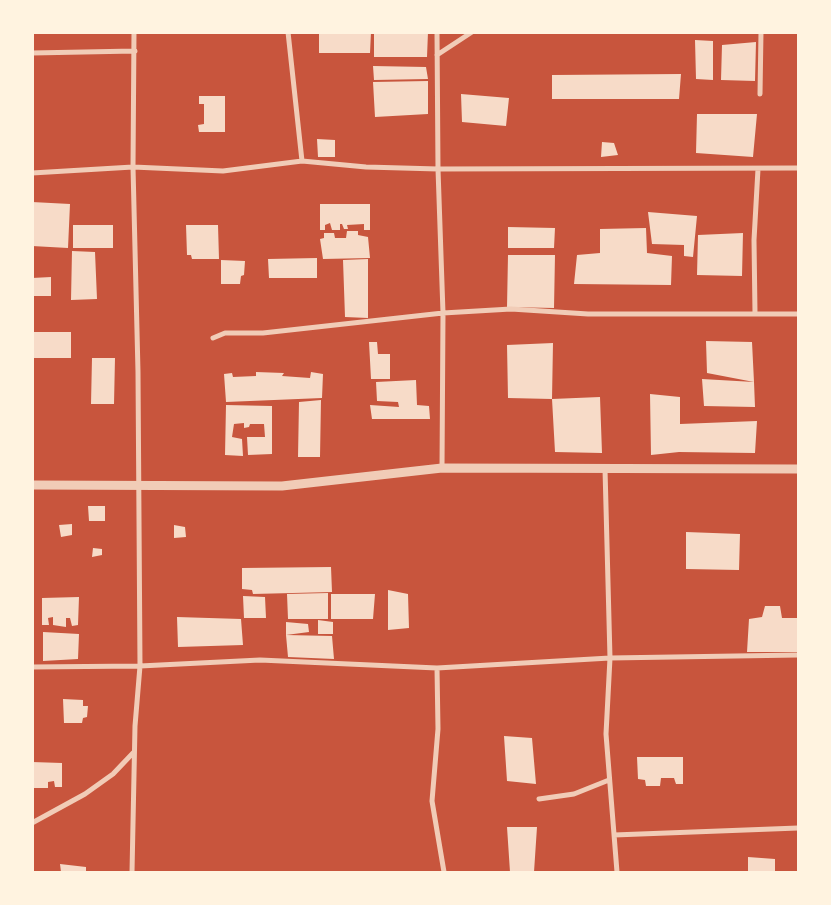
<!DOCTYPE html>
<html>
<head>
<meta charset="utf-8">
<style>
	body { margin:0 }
	#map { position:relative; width:831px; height:905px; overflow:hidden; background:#c8553d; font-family:"Sofia Sans Condensed",sans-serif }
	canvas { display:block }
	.frame { position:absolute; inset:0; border:34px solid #fff3e0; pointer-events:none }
</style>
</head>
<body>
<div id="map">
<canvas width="831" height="905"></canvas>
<div class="frame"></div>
</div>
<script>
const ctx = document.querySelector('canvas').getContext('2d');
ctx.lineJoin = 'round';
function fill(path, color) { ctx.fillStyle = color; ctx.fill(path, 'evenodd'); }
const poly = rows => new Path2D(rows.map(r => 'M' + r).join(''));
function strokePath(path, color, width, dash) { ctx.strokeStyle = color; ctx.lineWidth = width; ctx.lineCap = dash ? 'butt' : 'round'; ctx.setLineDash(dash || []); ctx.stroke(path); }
fill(poly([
	[319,32,371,32,370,53,319,53],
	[374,32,428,32,427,57,374,57],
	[695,40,713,41,713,80,696,79],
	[756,42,755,81,721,80,722,45],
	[373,66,426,67,428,79,374,80],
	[681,74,679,99,552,99,552,75],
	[428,81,428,114,375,117,373,82],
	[461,94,509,98,506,126,462,122],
	[199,96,225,96,225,132,199,132,198,125,204,124,204,104,199,104],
	[697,114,757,114,753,157,696,153],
	[317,139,335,140,335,157,318,157],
	[602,142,614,143,618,155,601,157],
	[32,202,70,204,68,248,32,246],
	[320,204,370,204,370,230,364,230,364,224,347,225,348,229,344,229,342,224,340,224,340,230,332,230,330,223,325,225,325,230,320,230],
	[648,212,697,216,693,257,684,256,684,245,652,244],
	[73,225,113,225,113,248,73,248],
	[186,225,218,225,219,259,192,259,191,255,187,255],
	[508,227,555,228,554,248,508,248],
	[646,228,647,253,672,256,671,285,574,284,577,255,600,253,600,229],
	[347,231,358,231,358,235,368,237,370,258,323,259,320,239,324,238,324,233,334,233,335,238,346,238],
	[743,233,742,276,697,275,698,235],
	[72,251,95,252,97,299,71,300],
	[508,255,555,255,554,308,507,307],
	[317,258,317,278,269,278,268,259],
	[368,259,368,318,345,317,343,260],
	[221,260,245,261,244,275,241,276,240,284,221,284],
	[51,277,51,296,32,296,32,278],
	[32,332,71,332,71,358,32,358],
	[706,341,752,342,754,382,755,407,704,406,702,379,754,382,707,373],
	[369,342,377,342,378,354,390,354,390,379,371,379],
	[553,343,552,399,508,398,507,345],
	[92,358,115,358,114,404,91,404],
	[256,372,284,373,282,376,310,378,311,372,323,374,322,398,226,402,224,374,232,373,233,377,256,376],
	[416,380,417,405,429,406,430,419,372,419,370,405,399,407,398,402,377,401,376,382],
	[650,394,680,397,680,424,757,421,755,453,679,452,651,455],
	[600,397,602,453,555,452,552,399],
	[321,400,320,457,298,457,299,402],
	[226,405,272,406,272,454,248,455,247,437,265,437,264,424,250,424,249,427,244,428,244,423,234,424,232,437,242,439,243,456,225,455],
	[88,506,105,506,105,521,89,521],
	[72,524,72,535,61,537,59,525],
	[174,525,185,527,186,537,174,538],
	[686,532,740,534,739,570,686,569],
	[93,548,102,549,102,555,92,557],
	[331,567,332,592,253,594,252,590,242,589,242,568],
	[388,590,408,594,409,628,388,630],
	[328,593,328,619,288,619,287,594],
	[331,594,375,594,373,619,331,619],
	[243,596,265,597,266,618,244,618],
	[79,597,78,625,72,626,70,618,66,618,66,627,53,625,53,617,48,618,49,625,42,625,42,598],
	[765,606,780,606,782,618,798,618,798,652,747,652,749,619,762,617],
	[177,617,241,619,243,645,178,647],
	[318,620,333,622,333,634,318,634],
	[286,622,308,624,309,632,286,635],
	[43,632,79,634,78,659,43,661],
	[286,635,332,636,334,659,288,657],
	[63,699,83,700,83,706,88,706,87,717,83,718,82,723,64,723],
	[504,736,532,738,536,784,507,781],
	[637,757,683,757,683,784,676,784,674,778,661,778,660,786,646,786,645,780,638,779],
	[32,762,62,763,62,787,55,787,54,781,48,782,48,788,32,788],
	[507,827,537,827,534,872,510,872],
	[748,857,775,859,775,872,748,872],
	[60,864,86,867,86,872,61,872]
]), '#f7dbc8');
strokePath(poly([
	[288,32,302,161],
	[437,32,438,169,443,313,442,468],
	[32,53,135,51],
	[437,55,472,32],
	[760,94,761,32],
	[32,173,133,167,223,171,302,161,366,167,438,169,798,168],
	[755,313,754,240,758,169],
	[213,338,225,333,263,333,443,313,511,309,588,314,798,314],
	[605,469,610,658,606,734,617,872],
	[32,667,140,666,260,660,437,668,610,658,798,655],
	[437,668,438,729,432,801,444,872],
	[539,799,574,794,609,780],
	[32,823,85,794,113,774,133,753],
	[614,835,798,828],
	[132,872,135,726,140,666,138,372,133,167,134,32]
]), '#f1ccb7', 5);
strokePath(poly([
	[32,485,282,486,442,468,798,469]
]), '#f1ccb7', 9);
</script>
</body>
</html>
